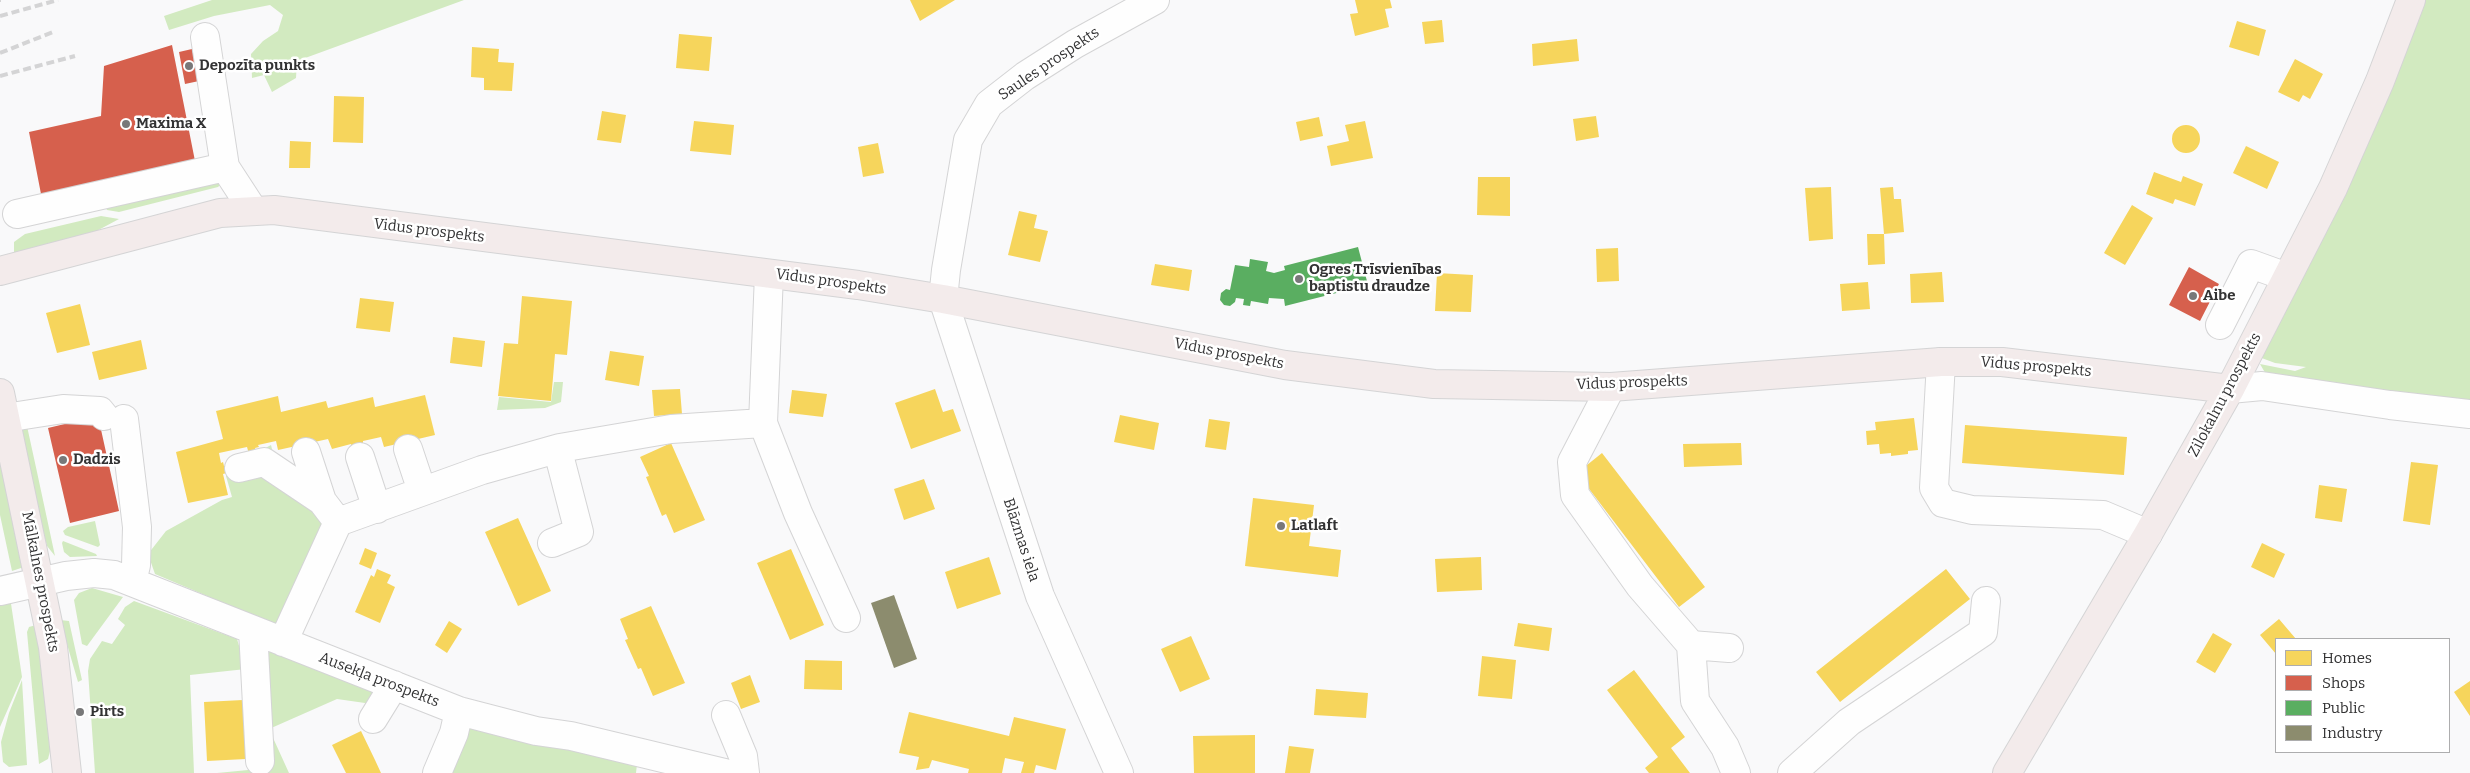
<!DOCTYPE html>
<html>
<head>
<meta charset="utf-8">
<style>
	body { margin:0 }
	#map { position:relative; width:2470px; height:773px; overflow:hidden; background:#f9f9fa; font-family:Bitter,serif }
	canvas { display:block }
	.legend { position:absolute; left:2275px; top:638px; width:175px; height:115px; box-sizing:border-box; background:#fff; border:1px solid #adadae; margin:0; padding:6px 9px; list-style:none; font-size:15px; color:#333334 }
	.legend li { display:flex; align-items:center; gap:10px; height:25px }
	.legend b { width:25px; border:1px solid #adadae }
</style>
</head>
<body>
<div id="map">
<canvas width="2470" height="773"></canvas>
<ul class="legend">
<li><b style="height:14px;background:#f6d55c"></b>Homes</li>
<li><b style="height:14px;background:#d6604d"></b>Shops</li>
<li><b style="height:14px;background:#5aae61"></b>Public</li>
<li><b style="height:14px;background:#8c8c6e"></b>Industry</li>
</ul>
</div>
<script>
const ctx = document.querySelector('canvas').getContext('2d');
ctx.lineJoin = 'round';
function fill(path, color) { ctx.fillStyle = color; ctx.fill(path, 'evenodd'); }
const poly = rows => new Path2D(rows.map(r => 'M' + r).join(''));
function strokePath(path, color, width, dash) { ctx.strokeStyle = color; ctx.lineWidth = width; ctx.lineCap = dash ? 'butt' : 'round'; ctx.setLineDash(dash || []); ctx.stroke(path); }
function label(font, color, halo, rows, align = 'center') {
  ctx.font = font + ' Bitter,serif'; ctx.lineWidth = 5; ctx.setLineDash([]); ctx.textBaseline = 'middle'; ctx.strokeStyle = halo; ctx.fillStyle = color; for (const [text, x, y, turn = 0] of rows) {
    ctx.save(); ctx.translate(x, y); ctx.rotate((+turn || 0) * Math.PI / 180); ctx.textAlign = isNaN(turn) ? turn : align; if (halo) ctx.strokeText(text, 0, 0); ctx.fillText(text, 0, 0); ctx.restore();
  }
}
fill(poly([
	[212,0,464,0,297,61,296,78,272,92,264,75,252,78,251,54,263,41,278,31,283,15,270,5,214,16,169,30,164,16],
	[2422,0,2470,0,2470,404,2267,376,2260,364,2295,371,2306,367,2275,363,2259,357],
	[220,181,221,184,218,187,119,212,107,210,106,208],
	[101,216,119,219,91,234,14,253,14,242,25,234],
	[554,382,563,382,561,402,545,408,497,410,499,397,551,402],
	[25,417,37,472,55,556,47,546,40,519,19,418],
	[0,444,27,566,12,571,0,515],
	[271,445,274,457,322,514,322,524,278,626,155,574,148,554,166,531,222,500,232,497,226,476,233,473,229,457,243,453,245,459],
	[95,521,100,545,98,547,65,535,63,531,68,527],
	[63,541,96,554,97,556,70,557,64,552,62,543],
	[92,588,123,597,87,646,82,644,74,600,79,593],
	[10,597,22,677,0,727,0,598],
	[134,601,237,639,246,669,190,675,194,773,95,773,88,671,90,659,102,641,112,644,125,625,118,619,125,607],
	[60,620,69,621,82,680,78,682],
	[36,625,44,655,51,747,48,759,39,764,27,632,29,627],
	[261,648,386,692,379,705,337,699,269,729,289,773,217,773,269,768],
	[22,680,27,765,9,767,3,762,1,742,9,713],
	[468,724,637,764,636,773,445,773]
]), '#d2eac0');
fill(poly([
	[910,0,955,0,920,21],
	[1355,0,1390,0,1392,8,1385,9,1389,27,1355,36,1350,14,1358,13],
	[1442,20,1444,42,1425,44,1422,22],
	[2237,21,2266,30,2259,56,2229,47],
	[679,34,712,37,709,71,676,68],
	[1577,39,1579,61,1533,66,1532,44],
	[472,47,499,49,498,62,514,63,512,91,484,90,484,78,471,77],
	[2295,59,2323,74,2310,99,2303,95,2299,102,2278,92],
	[334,96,364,97,363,143,333,142],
	[602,111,626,115,621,143,597,140],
	[1596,116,1599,137,1576,141,1573,119],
	[1319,117,1323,136,1300,141,1296,122],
	[694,121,734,125,731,155,690,151],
	[1365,121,1373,158,1331,166,1327,146,1349,141,1345,125],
	'2172 139a14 14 0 1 1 28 0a14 14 0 1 1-28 0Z',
	[290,141,311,142,310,168,289,168],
	[878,143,884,173,863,177,858,147],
	[2246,146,2279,162,2267,189,2233,173],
	[2154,172,2181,182,2183,176,2203,184,2195,206,2175,199,2173,204,2146,194],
	[1478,177,1510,177,1510,216,1477,215],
	[1831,187,1833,239,1809,241,1805,188],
	[1893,187,1894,199,1901,199,1904,232,1884,234,1880,188],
	[2132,205,2153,218,2125,265,2104,253],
	[1019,211,1037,215,1034,228,1048,231,1040,262,1008,255],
	[1867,234,1884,234,1885,264,1868,265],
	[1618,248,1619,281,1597,282,1596,249],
	[1155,264,1192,270,1189,291,1151,285],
	[1942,272,1944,302,1911,303,1910,274],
	[1437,273,1473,275,1471,312,1435,311],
	[1868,282,1870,309,1842,311,1840,284],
	[522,296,572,301,567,355,555,354,551,401,498,396,504,343,518,344],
	[360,298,394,302,390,332,356,328],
	[80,304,90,345,57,353,46,313],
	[453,337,485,341,482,367,450,363],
	[141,340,147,369,99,380,92,352],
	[610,351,644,356,639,386,605,380],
	[680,389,682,414,654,416,652,390],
	[935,389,943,412,953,409,961,431,911,449,895,403],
	[792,390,827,394,823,417,789,413],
	[425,395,435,435,384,447,381,437,363,441,363,444,353,451,351,444,332,449,328,439,278,450,276,441,258,445,259,447,255,448,256,452,249,454,247,447,219,453,221,463,223,462,224,466,228,465,230,472,223,474,228,495,188,503,176,452,223,439,216,411,278,396,281,412,326,401,328,408,373,397,375,407],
	[1120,415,1159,423,1154,450,1114,442],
	[1914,418,1918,450,1908,451,1908,454,1891,456,1891,453,1880,454,1879,444,1867,445,1866,431,1876,430,1875,422],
	[1209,419,1230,422,1226,450,1205,447],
	[1965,425,2127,437,2124,475,1962,463],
	[671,443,705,520,674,533,666,514,662,516,646,477,649,476,640,457],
	[1741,443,1742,465,1684,467,1683,444],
	[1602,453,1705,587,1679,607,1577,473],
	[2411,462,2438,465,2430,525,2403,521],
	[924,479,935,509,904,520,894,489],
	[2319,485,2347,489,2342,522,2315,518],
	[1253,498,1314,505,1309,546,1341,550,1338,577,1245,566],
	[518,518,551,591,518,606,485,532],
	[2262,543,2285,554,2274,578,2251,567],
	[365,548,377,553,371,569,359,564],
	[791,549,824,625,790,640,757,563],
	[989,557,1001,594,957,609,945,572],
	[1481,557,1482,590,1437,592,1435,559],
	[377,569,391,575,387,583,395,587,380,623,355,612,371,575,374,577],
	[1946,569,1970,599,1840,702,1816,672],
	[651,606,685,683,653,696,641,668,638,669,625,640,628,639,620,619],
	[2279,619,2296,639,2276,639,2276,654,2260,635],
	[449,621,462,629,447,653,435,645],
	[1518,623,1552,628,1549,651,1514,646],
	[2213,633,2232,644,2215,673,2196,662],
	[1191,636,1210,679,1180,692,1161,649],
	[1482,656,1516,660,1512,699,1478,696],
	[805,660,842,661,842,690,804,689],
	[1634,670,1685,737,1671,748,1690,773,1649,773,1645,768,1658,757,1607,690],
	[750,675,760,702,741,709,731,683],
	[2470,681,2470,716,2454,692],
	[1316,689,1368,693,1366,718,1314,715],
	[243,700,246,759,207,761,204,702],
	[909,712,1009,736,1014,717,1066,729,1056,770,1036,765,1034,773,1021,773,1024,762,1005,758,1002,773,968,773,969,769,932,760,929,768,916,770,919,757,899,753],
	[361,731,375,760,381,773,346,773,332,745],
	[1255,735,1255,773,1194,773,1193,736],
	[1289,746,1314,749,1310,773,1285,773]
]), '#f6d55c');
fill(poly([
	[172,45,195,161,41,194,29,132,101,116,104,66],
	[192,49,199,81,185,84,179,52],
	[2189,267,2219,284,2200,321,2169,305],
	[98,416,119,511,70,523,48,428]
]), '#d6604d');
fill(poly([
	[1358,247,1368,285,1285,306,1284,299,1269,298,1268,304,1251,301,1250,306,1243,305,1244,299,1236,298,1235,302,1230,306,1224,305,1220,300,1221,293,1226,289,1230,290,1235,265,1249,267,1250,259,1268,262,1266,271,1274,273,1285,270,1284,266]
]), '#5aae61');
fill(poly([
	[894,595,917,659,894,668,871,603]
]), '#8c8c6e');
const minor = poly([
	[205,37,225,167,253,210],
	[17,214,225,167],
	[2220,325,2251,264,2287,277],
	[1941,362,1934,488,1943,503,1972,510,2103,515,2148,534],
	[1611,387,1572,462,1575,495,1640,586,1691,645,1729,648],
	[2230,389,2262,386,2390,405,2470,414],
	[5,418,63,409,100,411,104,416],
	[124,419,137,527,136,565,132,582],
	[763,423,798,513,846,618],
	[408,449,422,491],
	[306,452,322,501],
	[360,457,377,509],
	[239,468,264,462,322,501,338,522,482,470,560,448,671,429,763,423,769,274],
	[552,543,579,532,558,451,560,448],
	[0,591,66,576,94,573,114,575,459,711,536,731,571,736,725,773],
	[253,630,260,761],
	[283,642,338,522],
	[1691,645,1695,701,1725,747,1736,773],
	[726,715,743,756,745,773],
	[373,719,394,685],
	[437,773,454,733,459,711],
	[1119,773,1040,596,943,299,946,270,968,140,989,104,1025,76,1075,44,1155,0],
	[1792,773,1849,722,1983,632,1986,601]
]);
const major = poly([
	[0,271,220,213,274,210,858,285,943,299,1285,365,1434,384,1611,387,1941,362,2002,362,2230,389],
	[0,393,53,647,67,773],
	[2007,773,2148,534,2230,389,2333,188,2380,81,2411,0]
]);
strokePath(minor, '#d4d4d5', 30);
strokePath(major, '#d4d4d5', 30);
strokePath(minor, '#fefefe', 28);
strokePath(major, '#f3ebeb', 28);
strokePath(poly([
	[0,0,1,0],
	[0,16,58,0],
	[0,53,53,32],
	[0,76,75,56]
]), '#d4d4d5', 4, [8, 4]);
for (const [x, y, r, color] of [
	[189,66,5,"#787879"],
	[126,124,5,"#787879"],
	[1299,279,5,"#787879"],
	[2193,296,5,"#787879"],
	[63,460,5,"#787879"],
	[1281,526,5,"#787879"],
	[80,712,5,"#787879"]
]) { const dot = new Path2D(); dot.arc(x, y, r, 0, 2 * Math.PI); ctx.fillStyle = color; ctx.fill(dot); strokePath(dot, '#fff', 2); }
label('15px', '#333334', '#fff', [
	["Saules prospekts",1049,64,-34],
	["Vidus prospekts",429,231,7],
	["Vidus prospekts",831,282,8],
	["Vidus prospekts",1229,354,11],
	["Vidus prospekts",2036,367,5],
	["Vidus prospekts",1632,383,-2],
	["Zilokalnu prospekts",2225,395,-62],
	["Blāzmas iela",1021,540,72],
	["Mālkalnes prospekts",40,582,79],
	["Ausekļa prospekts",379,680,21]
]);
label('bold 15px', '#333334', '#fff', [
	["Depozīta punkts",199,66],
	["Maxima X",136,124],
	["Ogres Trīsvienības",1309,270],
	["baptistu draudze",1309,287],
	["Aibe",2203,296],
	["Dadzis",73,460],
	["Latlaft",1291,526],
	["Pirts",90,712]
], 'left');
</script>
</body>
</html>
